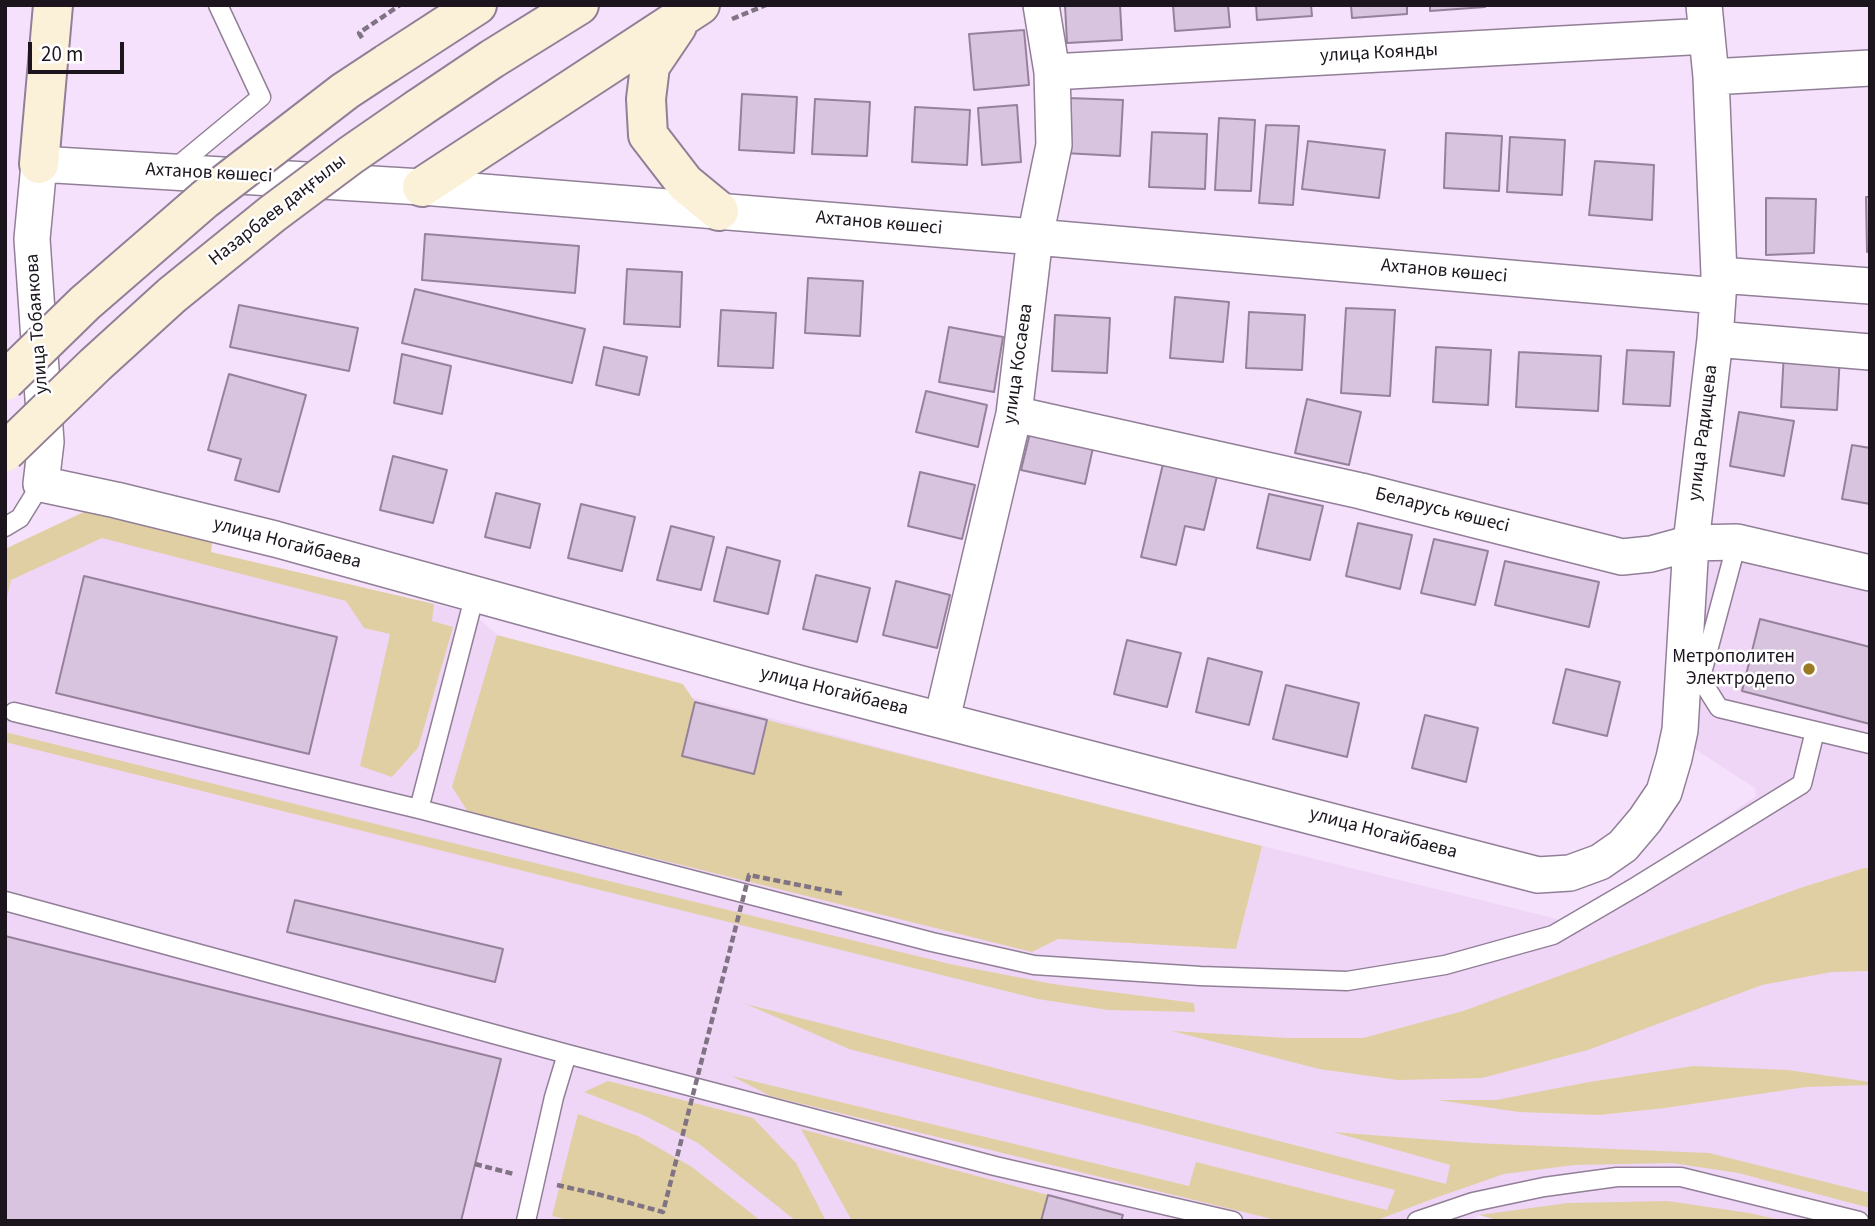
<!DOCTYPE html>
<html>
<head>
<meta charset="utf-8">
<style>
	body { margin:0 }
	#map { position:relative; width:1875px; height:1226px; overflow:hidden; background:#f5e1fb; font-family:"Source Sans 3",sans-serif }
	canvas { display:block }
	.frame { position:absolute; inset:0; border:7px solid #1c151e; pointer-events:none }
	.scale { position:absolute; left:28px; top:42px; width:96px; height:32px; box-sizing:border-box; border:4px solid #1c151e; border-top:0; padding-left:9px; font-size:21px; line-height:24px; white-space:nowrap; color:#1c151e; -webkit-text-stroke:5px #fff; paint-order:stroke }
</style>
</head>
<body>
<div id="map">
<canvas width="1875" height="1226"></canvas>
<div class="frame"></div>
<div class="scale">20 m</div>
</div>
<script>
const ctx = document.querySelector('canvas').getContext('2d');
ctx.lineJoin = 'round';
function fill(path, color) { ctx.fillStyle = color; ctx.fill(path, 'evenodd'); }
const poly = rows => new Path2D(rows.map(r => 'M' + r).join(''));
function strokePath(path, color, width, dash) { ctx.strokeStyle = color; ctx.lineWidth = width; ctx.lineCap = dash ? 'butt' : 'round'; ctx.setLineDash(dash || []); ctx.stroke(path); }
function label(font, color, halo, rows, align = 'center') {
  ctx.font = font + ' "Source Sans 3",sans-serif'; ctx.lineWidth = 5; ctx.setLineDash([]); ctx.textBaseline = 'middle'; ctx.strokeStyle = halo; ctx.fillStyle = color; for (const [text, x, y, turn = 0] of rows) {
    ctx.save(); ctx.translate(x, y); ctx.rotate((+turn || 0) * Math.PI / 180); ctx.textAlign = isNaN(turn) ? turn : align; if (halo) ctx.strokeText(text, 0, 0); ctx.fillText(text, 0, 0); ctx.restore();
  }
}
fill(poly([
	[110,529,472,613,515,650,1077,800,1553,918,1570,924,1756,796,1755,788,1687,744,1699,559,1741,557,1870,587,1870,1221,1501,1221,1479,1215,1472,1221,5,1221,5,577]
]), '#efd6f7');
fill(poly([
	[88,510,213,537,211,552,434,604,432,621,453,627,418,748,392,777,360,766,390,634,364,628,346,601,102,538,11,580,5,605,5,549],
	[497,635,683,684,695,702,682,757,754,774,767,720,1262,846,1236,949,1058,939,1032,952,468,812,452,787],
	[5,732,412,833,950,964,1053,984,1194,1003,1195,1012,1108,1010,1038,999,5,742],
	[1864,868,1870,868,1870,971,1832,972,1762,985,1588,1050,1482,1078,1398,1080,1319,1069,1172,1031,1288,1038,1363,1038,1463,1011,1800,888],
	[746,1004,1446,1184,1450,1165,1333,1132,1473,1143,1709,1153,1870,1193,1870,1208,1738,1173,1672,1163,1574,1165,1504,1174,1435,1198,1380,1219,1370,1221,1280,1221,770,1096,732,1076,1189,1186,1196,1162,1387,1210,1395,1190,849,1049],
	[1693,1066,1788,1070,1870,1082,1870,1085,1806,1087,1665,1108,1599,1115,1519,1112,1437,1100,1496,1100,1589,1082],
	[608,1081,753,1118,796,1163,826,1221,796,1221,698,1143,643,1115,584,1092],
	[578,1114,638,1136,692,1167,761,1221,572,1221,552,1216],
	[801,1129,1048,1195,1041,1221,852,1221],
	[1668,1201,1749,1213,1785,1221,1501,1221,1479,1215,1568,1203]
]), '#e1cfa4');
const building = poly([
	[1065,5,1120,5,1122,40,1067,43,1065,5],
	[1173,5,1228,5,1230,27,1175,31,1173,5],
	[1256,5,1311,5,1312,16,1257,20,1256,5],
	[1351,5,1407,5,1407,14,1352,18,1351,5],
	[1430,5,1485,5,1485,7,1430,11,1430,5],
	[1024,30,1029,85,974,90,969,34,1024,30],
	[742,94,797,97,794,153,739,150,742,94],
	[1068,98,1123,100,1120,156,1064,153,1068,98],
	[815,99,870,102,867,156,812,154,815,99],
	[1017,105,1021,162,982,165,978,108,1017,105],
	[915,107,970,110,967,165,912,162,915,107],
	[1219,118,1255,120,1251,191,1215,190,1219,118],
	[1266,125,1299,126,1293,205,1259,203,1266,125],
	[1152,132,1207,134,1205,189,1149,187,1152,132],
	[1446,133,1502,136,1499,191,1444,188,1446,133],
	[1510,137,1565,140,1562,195,1507,192,1510,137],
	[1308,141,1385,150,1379,198,1302,189,1308,141],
	[1595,161,1654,165,1652,220,1589,215,1595,161],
	[1866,197,1870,197,1870,251,1867,252,1866,197],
	[1766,198,1816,199,1814,253,1766,255,1766,198],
	[425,234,579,246,575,293,422,280,425,234],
	[627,269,682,272,680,327,624,324,627,269],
	[808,278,863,281,860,336,805,333,808,278],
	[415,289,585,329,572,383,402,343,415,289],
	[1175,297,1229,302,1223,362,1170,358,1175,297],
	[239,305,358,328,349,371,230,347,239,305],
	[1346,308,1395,310,1390,396,1341,393,1346,308],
	[721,310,776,313,773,368,718,366,721,310],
	[1249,312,1305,315,1302,370,1246,368,1249,312],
	[1055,315,1110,318,1107,373,1052,371,1055,315],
	[949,327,1003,337,994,392,939,382,949,327],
	[604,347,647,357,639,395,596,385,604,347],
	[1436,347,1491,350,1488,405,1433,402,1436,347],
	[1627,350,1674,352,1670,406,1623,404,1627,350],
	[1519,352,1601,356,1598,411,1516,407,1519,352],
	[1784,352,1840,355,1837,410,1781,407,1784,352],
	[402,354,451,366,442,414,394,403,402,354],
	[229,374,306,395,279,492,235,480,241,459,208,450,229,374],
	[926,391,987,405,978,447,916,432,926,391],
	[1307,399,1361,412,1349,465,1295,453,1307,399],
	[1739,412,1794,421,1784,476,1730,466,1739,412],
	[1031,429,1094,443,1085,484,1021,470,1031,429],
	[1852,445,1870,448,1870,504,1842,499,1852,445],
	[393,456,447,470,433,523,380,510,393,456],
	[1163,464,1217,476,1204,530,1185,526,1176,565,1141,557,1163,464],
	[920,472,975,485,962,539,908,526,920,472],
	[496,493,540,504,530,548,485,537,496,493],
	[1269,494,1323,506,1310,560,1257,548,1269,494],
	[581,504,635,517,622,571,568,558,581,504],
	[1358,523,1412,535,1400,589,1346,576,1358,523],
	[671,526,714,537,701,590,657,580,671,526],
	[1434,539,1488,551,1475,605,1421,593,1434,539],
	[727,547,780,561,768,614,714,601,727,547],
	[1505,561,1599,582,1589,627,1495,605,1505,561],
	[816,575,870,588,857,642,803,629,816,575],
	[84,576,337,637,309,754,56,693,84,576],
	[896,581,950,595,937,648,883,635,896,581],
	[1760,619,1870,647,1870,724,1742,691,1760,619],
	[1127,640,1181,653,1167,707,1114,694,1127,640],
	[1208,658,1262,672,1249,725,1196,712,1208,658],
	[1566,669,1620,682,1607,736,1553,723,1566,669],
	[1286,685,1359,703,1347,757,1273,739,1286,685],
	[695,702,767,720,754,774,682,756,695,702],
	[1425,715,1478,728,1466,782,1412,768,1425,715],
	[295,900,503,949,495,982,287,932,295,900],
	[5,936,501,1059,461,1221,5,1221,5,936],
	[1048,1195,1123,1215,1121,1221,1041,1221,1048,1195]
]);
fill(building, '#d8c4de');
strokePath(building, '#95829a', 2);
const lane = poly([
	[174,169,261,97,218,5],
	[5,527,20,518,41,484],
	[1737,542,1702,673,1707,689,1719,708,1870,744],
	[14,712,419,809,932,942,1034,965,1200,976,1347,981,1445,965,1553,935,1637,886,1802,784,1815,731],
	[419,809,475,594],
	[5,901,567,1054,995,1166,1233,1221],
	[526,1221,554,1097,567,1054],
	[1417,1221,1473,1202,1544,1187,1617,1177,1681,1177,1859,1221]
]);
const street = poly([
	[1704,5,1711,77,1719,275,1718,296,1715,339,1691,543,1680,730,1674,758,1664,792,1645,820,1623,846,1600,862,1570,873,1538,875,805,685,275,539,116,500,41,484,46,442,32,239,39,164,422,187,1035,237,1718,296],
	[1052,72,1707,36],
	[1711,77,1870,68],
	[1719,275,1870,286],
	[1715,339,1870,352],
	[1014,414,1361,491,1622,557,1651,554,1691,543,1737,542,1870,573],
	[942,719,1014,414,1035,237,1054,145,1052,72,1041,5]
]);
const secondary = poly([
	[677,26,650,66,646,99,648,135,685,183,719,211],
	[386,64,477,5],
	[419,108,492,59,579,5],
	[39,164,53,5],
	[422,187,700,5]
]);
strokePath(lane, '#917f97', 21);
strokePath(street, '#917f97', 38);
strokePath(secondary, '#917f97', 42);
strokePath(poly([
	[732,19,766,5],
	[362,38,359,33,400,5],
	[475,1164,514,1174],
	[557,1185,597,1194]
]), '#807384', 4.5, [7, 3.5]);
strokePath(lane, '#fff', 18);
strokePath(street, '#fff', 35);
strokePath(secondary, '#fbf1d8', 38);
const secondaryBridge = poly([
	[5,381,85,303,205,199,345,91,386,64],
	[5,452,95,365,172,295,272,214,351,155,419,108]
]);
strokePath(secondaryBridge, '#917f97', 42, []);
strokePath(poly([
	[597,1194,663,1212,749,875,844,894]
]), '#807384', 4.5, [7, 3.5]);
strokePath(secondaryBridge, '#fbf1d8', 38);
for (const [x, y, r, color] of [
	[1809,669,7,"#9a7b24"]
]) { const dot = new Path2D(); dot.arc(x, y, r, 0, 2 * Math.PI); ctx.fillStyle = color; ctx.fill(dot); strokePath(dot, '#fff', 2.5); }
label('19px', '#1c151e', '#fff', [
	["улица Коянды",1379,54,-3],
	["Ахтанов көшесі",209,174,3],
	["Назарбаев даңғылы",278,211,-38],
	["Ахтанов көшесі",879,224,5],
	["Ахтанов көшесі",1444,272,5],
	["улица Тобаякова",38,324,-94],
	["улица Косаева",1019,364,-82],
	["улица Радищева",1704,433,-83],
	["Беларусь көшесі",1442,511,14],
	["улица Ногайбаева",287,544,15],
	["улица Ногайбаева",834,692,14],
	["улица Ногайбаева",1383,834,15]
]);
label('19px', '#1c151e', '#fff', [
	["Метрополитен",1795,658],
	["Электродепо",1795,680]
], 'right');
</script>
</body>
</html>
